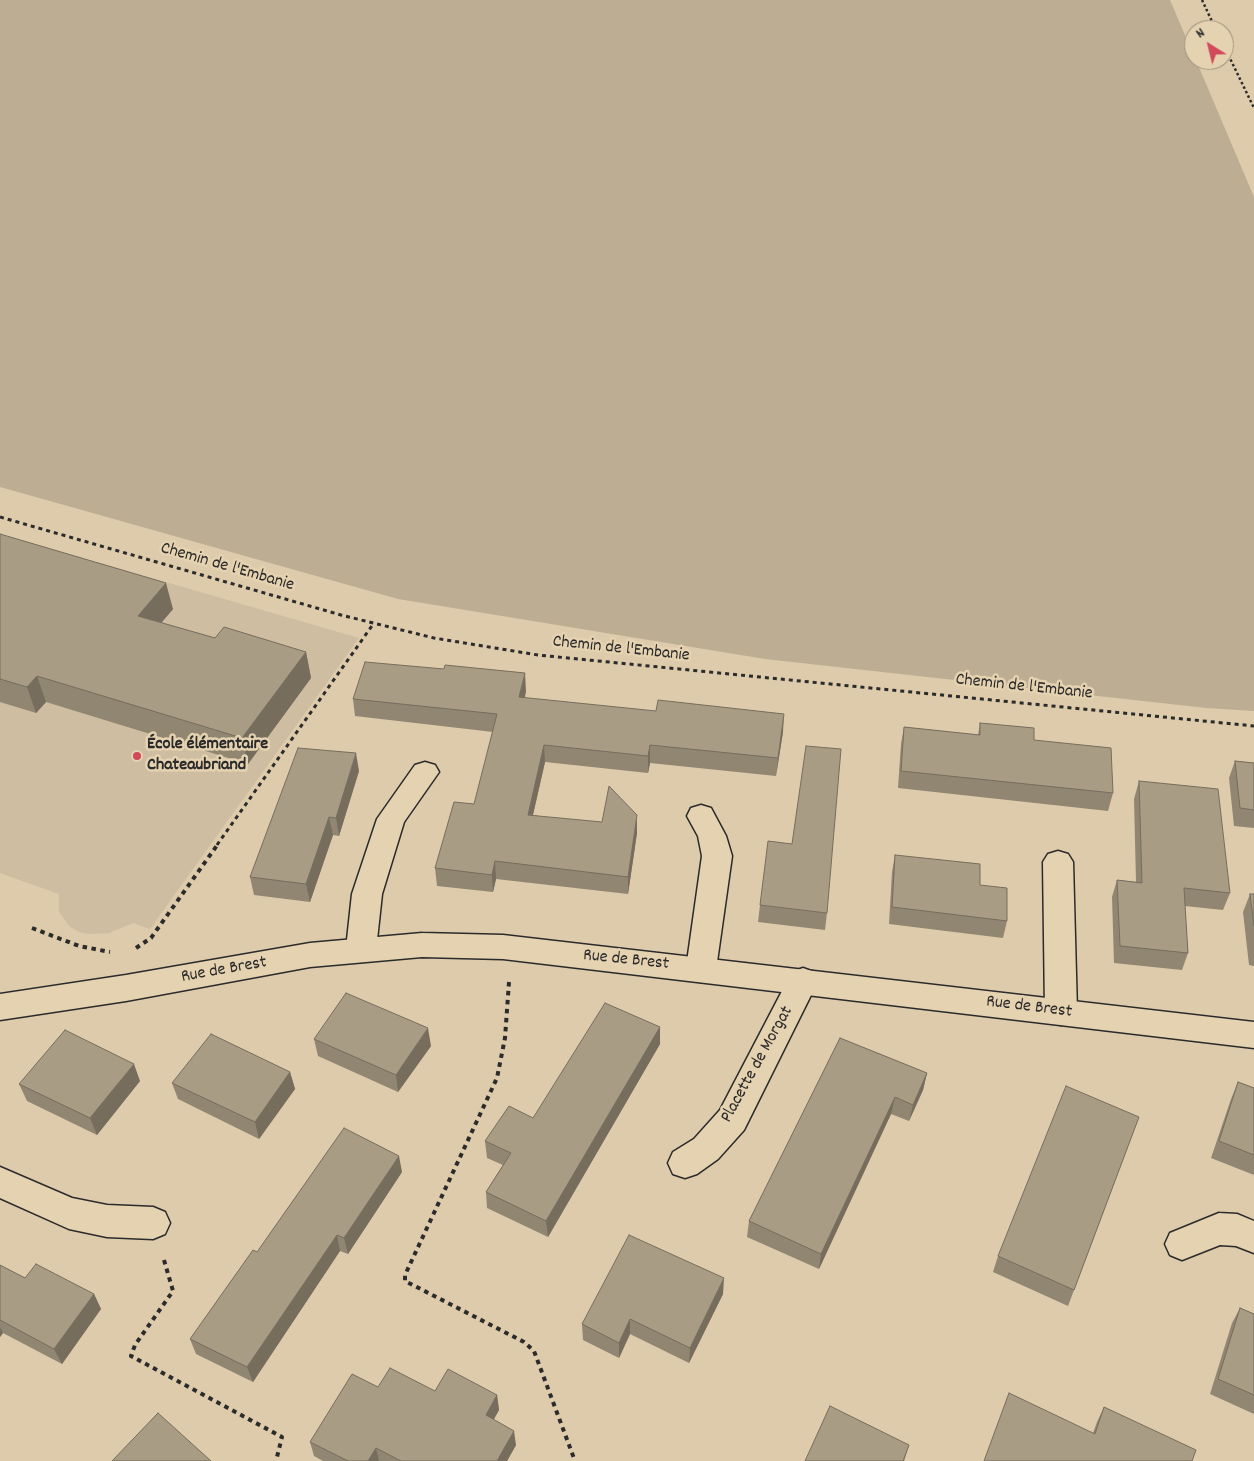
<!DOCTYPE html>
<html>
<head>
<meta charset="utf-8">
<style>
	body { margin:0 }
	#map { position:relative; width:1254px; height:1461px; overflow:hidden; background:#decbab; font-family:Dekko,sans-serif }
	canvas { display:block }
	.north { position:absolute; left:1184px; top:20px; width:50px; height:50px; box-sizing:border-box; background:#e5d2b0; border:1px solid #9b8f7b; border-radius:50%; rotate:324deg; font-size:14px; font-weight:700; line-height:20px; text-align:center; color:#2b2b2b }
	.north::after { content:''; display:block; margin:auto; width:18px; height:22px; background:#d1495b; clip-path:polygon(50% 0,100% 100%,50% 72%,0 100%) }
</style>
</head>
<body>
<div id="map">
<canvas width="1254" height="1461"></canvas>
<div class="north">N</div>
</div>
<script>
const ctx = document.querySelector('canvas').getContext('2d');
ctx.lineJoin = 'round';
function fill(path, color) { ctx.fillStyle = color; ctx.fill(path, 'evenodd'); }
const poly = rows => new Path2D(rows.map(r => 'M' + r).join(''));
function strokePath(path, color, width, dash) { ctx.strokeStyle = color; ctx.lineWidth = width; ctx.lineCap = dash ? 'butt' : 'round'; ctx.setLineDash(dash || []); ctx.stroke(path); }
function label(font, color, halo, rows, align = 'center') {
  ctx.font = font + ' Dekko,sans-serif'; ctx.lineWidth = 5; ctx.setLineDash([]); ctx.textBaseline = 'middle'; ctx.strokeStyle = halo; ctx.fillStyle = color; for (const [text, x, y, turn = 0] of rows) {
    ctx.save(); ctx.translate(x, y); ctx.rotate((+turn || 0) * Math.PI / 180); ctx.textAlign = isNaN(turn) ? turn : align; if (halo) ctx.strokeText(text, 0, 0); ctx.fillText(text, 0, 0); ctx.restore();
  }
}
fill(poly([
	[0,534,359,638,150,929,133,923,109,933,88,934,79,932,69,926,59,912,59,894,0,873]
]), '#cebda0');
fill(poly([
	[0,0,1170,0,1194,56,1194,60,1196,60,1254,197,1254,711,1206,708,765,659,398,599,0,487]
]), '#bdae93');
const minor = poly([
	[425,762,435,765,439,772,404,822,382,894,376,949,372,958,361,961,350,958,346,949,352,894,377,819,415,765,425,762],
	[701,805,711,808,726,836,732,856,716,969,712,978,701,982,690,978,686,969,702,856,698,836,687,816,691,808,701,805],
	[1058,851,1068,854,1073,862,1077,1012,1072,1021,1061,1025,1050,1021,1045,1012,1043,862,1048,854,1058,851],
	[803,968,814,972,818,981,744,1130,718,1159,697,1174,685,1178,673,1174,668,1163,673,1152,694,1139,720,1110,792,972,803,968],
	[0,1167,72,1198,107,1205,153,1207,165,1212,170,1223,165,1234,153,1239,107,1237,69,1229,0,1198,0,1167],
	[1219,1213,1237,1214,1254,1221,1254,1253,1236,1246,1220,1245,1182,1260,1170,1255,1165,1244,1170,1233,1219,1213]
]);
const tertiary = poly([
	[422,933,503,935,1254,1022,1254,1048,503,959,422,957,310,967,126,1001,0,1020,0,994,126,975,310,943,422,933]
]);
strokePath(minor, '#2b2b2b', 3);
strokePath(tertiary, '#2b2b2b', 3);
strokePath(poly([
	[1202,0,1216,30],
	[1224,46,1254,108]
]), '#2b2b2b', 2.5, [2.5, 2.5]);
strokePath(poly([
	[0,517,341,615,434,638,538,655,1254,726],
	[217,845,374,623]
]), '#2b2b2b', 3, [4, 4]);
strokePath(poly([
	[32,928,79,946,110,952],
	[136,948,151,938,218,844],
	[509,982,505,1038,497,1078,405,1275,405,1281,524,1342,534,1351,575,1461],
	[164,1260,173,1291,135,1345,131,1356,282,1437,276,1461]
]), '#2b2b2b', 4, [4.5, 4.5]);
fill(minor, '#e5d2b0');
fill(tertiary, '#e5d2b0');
fill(poly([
	[0,534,173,609,161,623,215,638,306,652,311,678,248,764,46,702,36,713,0,702],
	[526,691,525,698,783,732,776,776,650,763,648,773,545,762,533,815,637,833,628,894,496,879,493,892,437,886,435,868,474,804,493,732,355,716,353,699],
	[980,723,1034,740,1113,793,1108,811,898,788,901,744,904,727,978,735],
	[1235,761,1254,763,1254,828,1234,826,1229,778],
	[359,771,339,836,333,835,310,902,254,895,250,877],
	[1139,781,1230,893,1223,910,1185,906,1188,953,1182,970,1114,963,1112,897,1117,880,1136,882,1134,799],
	[895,855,980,885,1007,921,1003,938,889,924,892,872],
	[1250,894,1254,894,1254,966,1249,965,1243,912],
	[760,905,827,913,825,930,758,922],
	[660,1027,660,1044,548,1237,487,1208,486,1192,503,1165,487,1158,485,1141,533,1118],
	[840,1038,927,1073,923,1090,909,1121,891,1114,819,1269,747,1237,749,1221],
	[314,1039,431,1046,398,1092,318,1056],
	[290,1072,295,1089,259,1139,178,1099,172,1083],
	[140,1081,97,1135,27,1101,19,1084],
	[1238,1082,1254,1088,1254,1175,1211,1158,1231,1099],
	[1139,1117,1068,1306,993,1272,998,1256],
	[402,1172,348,1254,340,1251,253,1382,196,1354,190,1339,257,1252],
	[0,1265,25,1278,94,1294,101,1309,62,1364,3,1333,0,1337],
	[723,1294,689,1363,630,1334,619,1358,583,1340,582,1324],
	[1240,1308,1254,1314,1254,1414,1210,1394,1232,1323],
	[378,1387,497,1395,499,1410,493,1420,516,1445,507,1461,323,1461,314,1456,310,1442],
	[1104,1407,1192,1461,1093,1433,1097,1422]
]), '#918672');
fill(poly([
	[166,583,173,609,145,642,138,616],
	[306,652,311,678,248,764,242,738],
	[525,673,526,691,520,715,519,697],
	[37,676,46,702,36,713,27,687],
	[784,714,783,732,776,776,778,758],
	[544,745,545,762,529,832,528,815],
	[650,745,650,763,648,773,648,756],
	[356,753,359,771,339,836,336,818],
	[637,815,637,833,628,894,628,877],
	[329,817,333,835,310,902,306,884],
	[495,861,496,879,493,892,492,875],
	[660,1027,660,1044,548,1237,546,1221],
	[428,1028,431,1046,398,1092,396,1075],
	[134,1064,140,1081,97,1135,90,1118],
	[290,1072,295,1089,259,1139,255,1122],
	[927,1073,923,1090,909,1121,913,1105],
	[895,1097,891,1114,819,1269,821,1254],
	[399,1156,402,1172,348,1254,344,1238],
	[337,1235,340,1251,253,1382,247,1367],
	[724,1278,723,1294,689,1363,690,1348],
	[94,1294,101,1309,62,1364,54,1349],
	[630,1319,630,1334,619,1358,619,1343],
	[0,1327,3,1333,0,1337],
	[497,1395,499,1410,488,1430,486,1415],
	[514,1431,516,1445,507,1461,497,1461],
	[909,1445,904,1461,903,1461],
	[376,1448,379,1461,368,1461]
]), '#766d5d');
const building = poly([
	[0,534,166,583,138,616,215,638,224,627,306,652,242,738,37,676,27,687,0,679,0,534],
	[365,662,444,669,445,665,525,673,519,697,656,711,658,700,784,714,778,758,650,745,648,756,544,745,528,815,602,822,609,786,637,815,628,877,495,861,492,875,435,868,454,802,474,804,497,714,353,699,365,662],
	[980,723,1034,728,1034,740,1111,748,1113,793,901,771,904,727,980,735,980,723],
	[806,746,841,749,827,913,760,905,768,841,792,844,806,746],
	[298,748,356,753,336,818,329,817,306,884,250,877,298,748],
	[1235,761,1254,763,1254,810,1240,808,1235,761],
	[1139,781,1218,789,1230,893,1184,888,1188,953,1120,946,1117,880,1142,883,1139,781],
	[895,855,980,864,980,885,1007,888,1007,921,892,907,895,855],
	[1250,894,1254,894,1254,926,1250,894],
	[346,993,428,1028,396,1075,314,1039,346,993],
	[605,1003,660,1027,546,1221,486,1192,511,1153,485,1141,509,1106,533,1118,605,1003],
	[65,1030,134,1064,90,1118,19,1084,65,1030],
	[211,1034,290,1072,255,1122,172,1083,211,1034],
	[840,1038,927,1073,913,1105,895,1097,821,1254,749,1221,840,1038],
	[1238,1082,1254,1088,1254,1155,1219,1141,1238,1082],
	[1066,1086,1139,1117,1074,1290,998,1256,1066,1086],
	[344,1128,399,1156,344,1238,337,1235,247,1367,190,1339,253,1250,257,1252,344,1128],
	[629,1235,724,1278,690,1348,630,1319,619,1343,582,1324,629,1235],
	[36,1264,94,1294,54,1349,0,1320,0,1265,25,1278,36,1264],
	[1240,1308,1254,1314,1254,1395,1218,1379,1240,1308],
	[390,1368,435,1391,448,1369,497,1395,486,1415,514,1431,497,1461,401,1461,376,1448,368,1461,348,1461,310,1442,352,1374,378,1387,390,1368],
	[1009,1393,1095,1434,1104,1407,1196,1450,1192,1461,984,1461,1009,1393],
	[830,1406,909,1445,903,1461,805,1461,830,1406],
	[158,1413,211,1461,112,1461,158,1413]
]);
fill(building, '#a99c85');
strokePath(building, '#766d5d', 1);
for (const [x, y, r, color] of [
	[137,756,5,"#d1495b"]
]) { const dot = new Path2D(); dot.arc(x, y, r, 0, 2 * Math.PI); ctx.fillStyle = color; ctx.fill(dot); strokePath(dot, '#e5d2b0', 2); }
label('18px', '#2b2b2b', '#e5d2b0', [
	["Chemin de l'Embanie",227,568,16],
	["Chemin de l'Embanie",621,650,6],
	["Chemin de l'Embanie",1024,688,6],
	["Rue de Brest",626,961,6],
	["Rue de Brest",224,971,-10],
	["Rue de Brest",1029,1008,7],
	["Placette de Morgat",758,1065,-61]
]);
label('bold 18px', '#2b2b2b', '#e5d2b0', [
	["École élémentaire",147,746],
	["Chateaubriand",147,767]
], 'left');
</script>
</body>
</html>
